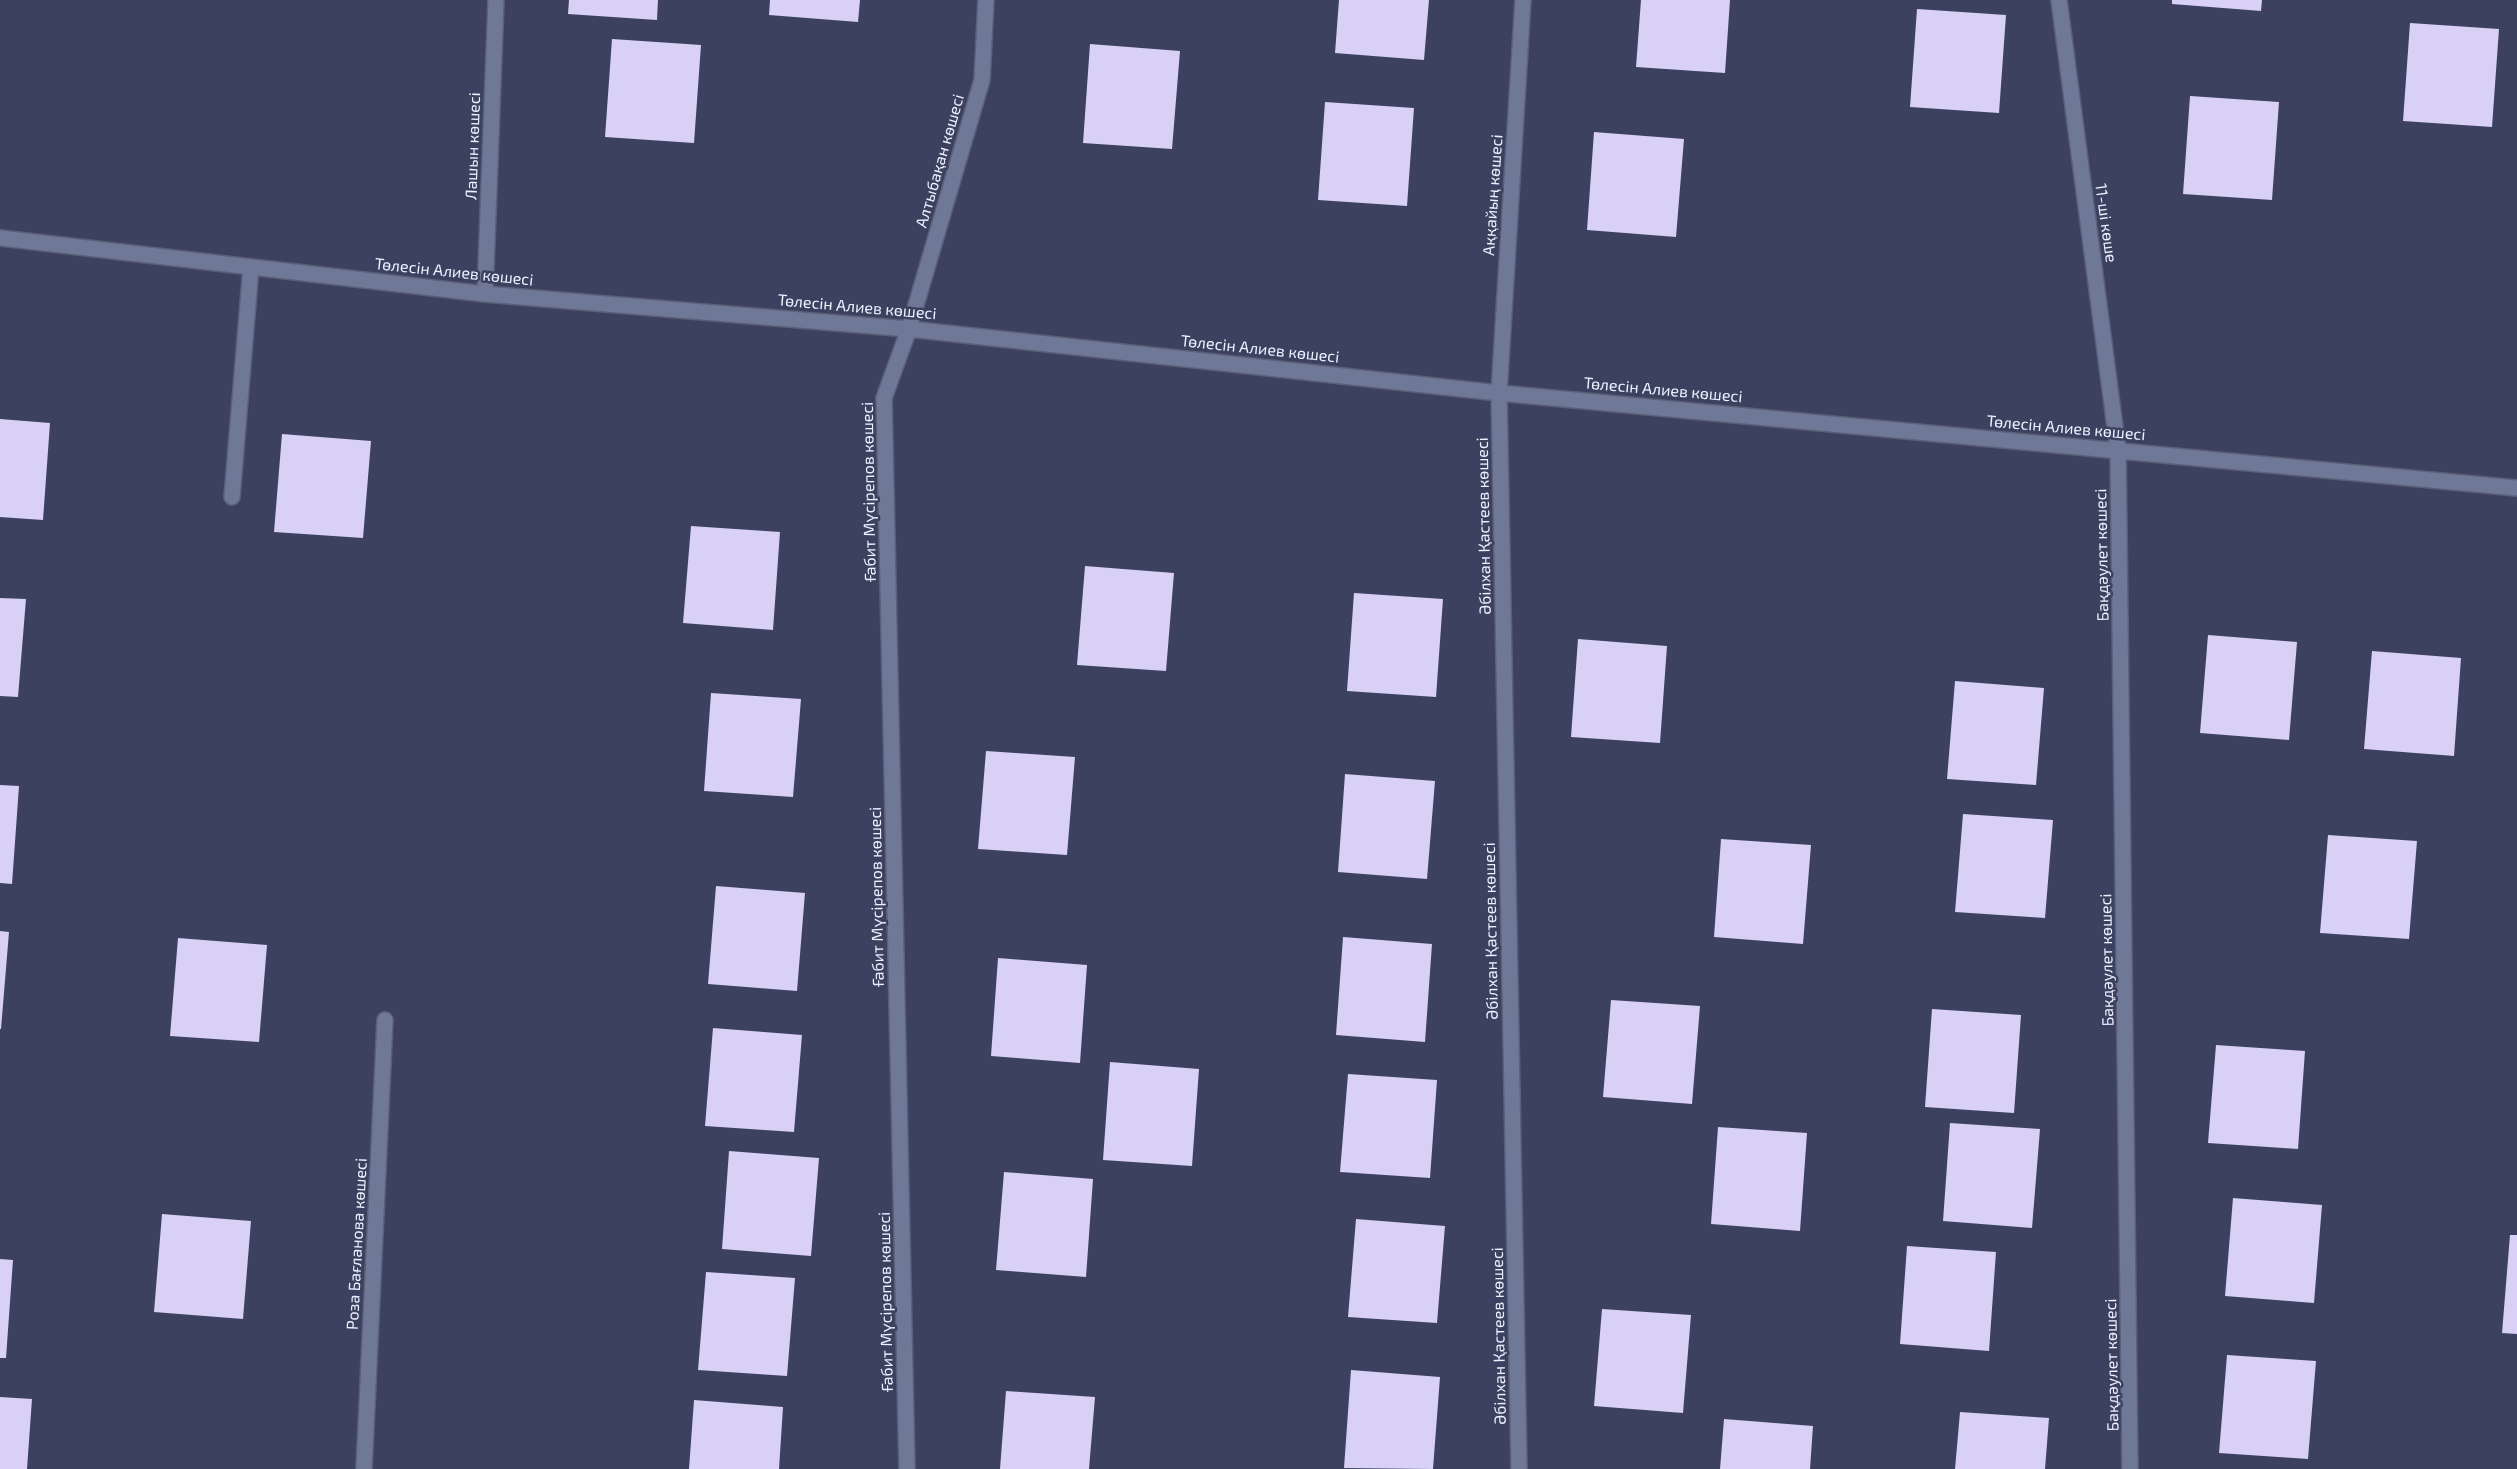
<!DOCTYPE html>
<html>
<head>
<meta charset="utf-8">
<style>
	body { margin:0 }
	canvas { display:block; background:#3b415f }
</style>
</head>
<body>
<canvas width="2517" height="1469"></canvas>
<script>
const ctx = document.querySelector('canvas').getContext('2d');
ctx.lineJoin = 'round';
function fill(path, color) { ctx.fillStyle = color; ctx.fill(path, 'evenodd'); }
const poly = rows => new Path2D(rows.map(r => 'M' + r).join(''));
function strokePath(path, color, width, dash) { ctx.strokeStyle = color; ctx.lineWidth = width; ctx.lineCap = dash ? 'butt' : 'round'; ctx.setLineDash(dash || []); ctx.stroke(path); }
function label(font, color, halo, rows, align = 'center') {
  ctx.font = font + ' "Exo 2",sans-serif'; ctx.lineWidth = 5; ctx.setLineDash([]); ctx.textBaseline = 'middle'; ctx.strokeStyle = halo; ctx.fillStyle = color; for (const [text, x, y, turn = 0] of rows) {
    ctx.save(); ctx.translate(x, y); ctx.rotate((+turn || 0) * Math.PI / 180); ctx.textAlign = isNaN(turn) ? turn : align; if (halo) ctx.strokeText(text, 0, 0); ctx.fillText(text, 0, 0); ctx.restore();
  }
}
fill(poly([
	[569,0,658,0,657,20,568,14],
	[770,0,860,0,858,22,769,15],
	[1339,0,1429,0,1424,60,1335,53],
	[1641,0,1730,0,1725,73,1636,67],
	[2172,0,2262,0,2261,11,2172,4],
	[1917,9,2006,15,1999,113,1910,107],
	[2410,23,2499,29,2492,127,2403,121],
	[612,39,701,45,694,143,605,137],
	[1090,44,1180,51,1172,149,1083,143],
	[2190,96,2279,102,2272,200,2183,194],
	[1325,102,1414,108,1407,206,1318,200],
	[1594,132,1684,139,1676,237,1587,230],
	[0,419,50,423,43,520,0,517],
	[282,434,371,441,363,538,274,532],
	[691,526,780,532,773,630,683,623],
	[1085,566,1174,573,1166,671,1077,665],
	[1354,593,1443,599,1436,697,1347,691],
	[0,598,26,599,18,697,0,696],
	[2208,635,2297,642,2289,740,2200,733],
	[1578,639,1667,646,1660,743,1571,737],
	[2372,651,2461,658,2454,756,2364,749],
	[1955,681,2044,688,2036,785,1947,779],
	[711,693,801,699,793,797,704,791],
	[986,751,1075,757,1067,855,978,849],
	[1345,774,1435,781,1427,879,1338,872],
	[0,785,19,786,12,884,0,883],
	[1963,814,2053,820,2045,918,1955,912],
	[2328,835,2417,841,2409,939,2320,933],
	[1721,839,1811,845,1803,944,1714,937],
	[716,886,805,893,797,991,708,984],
	[0,931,9,932,1,1029,0,1029],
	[1343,937,1432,944,1425,1042,1336,1035],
	[178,938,267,945,259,1042,170,1036],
	[998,958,1087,965,1080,1063,991,1056],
	[1611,1000,1700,1006,1692,1104,1603,1097],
	[1932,1009,2021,1015,2014,1113,1925,1107],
	[713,1028,802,1035,794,1132,705,1126],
	[2216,1045,2305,1051,2298,1149,2208,1143],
	[1110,1062,1199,1069,1192,1166,1103,1160],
	[1348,1074,1437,1080,1430,1178,1340,1172],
	[1950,1123,2040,1129,2032,1228,1943,1221],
	[1718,1127,1807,1133,1800,1231,1711,1224],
	[729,1151,819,1158,811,1256,722,1249],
	[1004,1172,1093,1179,1086,1277,996,1270],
	[2233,1198,2322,1205,2314,1303,2225,1296],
	[162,1214,251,1221,243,1319,154,1312],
	[1356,1219,1445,1226,1437,1323,1348,1317],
	[2510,1235,2517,1235,2517,1334,2502,1333],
	[1907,1246,1996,1252,1989,1351,1900,1344],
	[0,1259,13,1260,6,1358,0,1358],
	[706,1272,795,1278,787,1376,698,1370],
	[1602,1309,1691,1315,1683,1413,1594,1406],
	[2227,1355,2316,1361,2308,1459,2219,1453],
	[1351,1370,1440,1377,1433,1469,1344,1468],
	[1006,1391,1095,1397,1089,1469,1000,1469],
	[0,1397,32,1399,27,1469,0,1469],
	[694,1400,783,1407,779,1469,689,1469],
	[1960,1412,2049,1418,2045,1469,1955,1469],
	[1724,1419,1813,1426,1810,1469,1720,1469]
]), '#d8d0f5');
const lane = poly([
	[232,497,251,267]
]);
const street = poly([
	[2059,0,2118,450,2130,1469],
	[0,238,485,294,909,329,1499,393,2517,488],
	[485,294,496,0],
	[364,1469,385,1020],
	[907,1469,884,398,909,329,982,80,986,0],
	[1519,1469,1499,393,1523,0]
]);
strokePath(lane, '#5b5f78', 18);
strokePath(street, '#5b5f78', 18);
strokePath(lane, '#707898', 15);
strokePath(street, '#707898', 15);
label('16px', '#ecf0ff', '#3b415f', [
	["Лашын көшесі",473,146,-88],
	["Алтыбақан көшесі",940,161,-74],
	["Аққайың көшесі",1493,195,-86],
	["11-ші көше",2106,223,82],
	["Төлесін Алиев көшесі",454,272,6],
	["Төлесін Алиев көшесі",857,307,5],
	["Төлесін Алиев көшесі",1260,349,6],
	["Төлесін Алиев көшесі",1663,390,5],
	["Төлесін Алиев көшесі",2066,428,5],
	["Ғабит Мүсірепов көшесi",869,492,-91],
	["Әбілхан Қастеев көшесi",1484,526,-91],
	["Бақдәулет көшесi",2102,555,-91],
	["Ғабит Мүсірепов көшесi",877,897,-91],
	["Әбілхан Қастеев көшесi",1491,931,-91],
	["Бақдәулет көшесi",2107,960,-91],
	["Роза Бағланова көшесi",357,1244,-87],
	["Ғабит Мүсірепов көшесi",886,1302,-91],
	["Әбілхан Қастеев көшесi",1499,1336,-91],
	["Бақдәулет көшесi",2112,1365,-91]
]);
</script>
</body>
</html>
